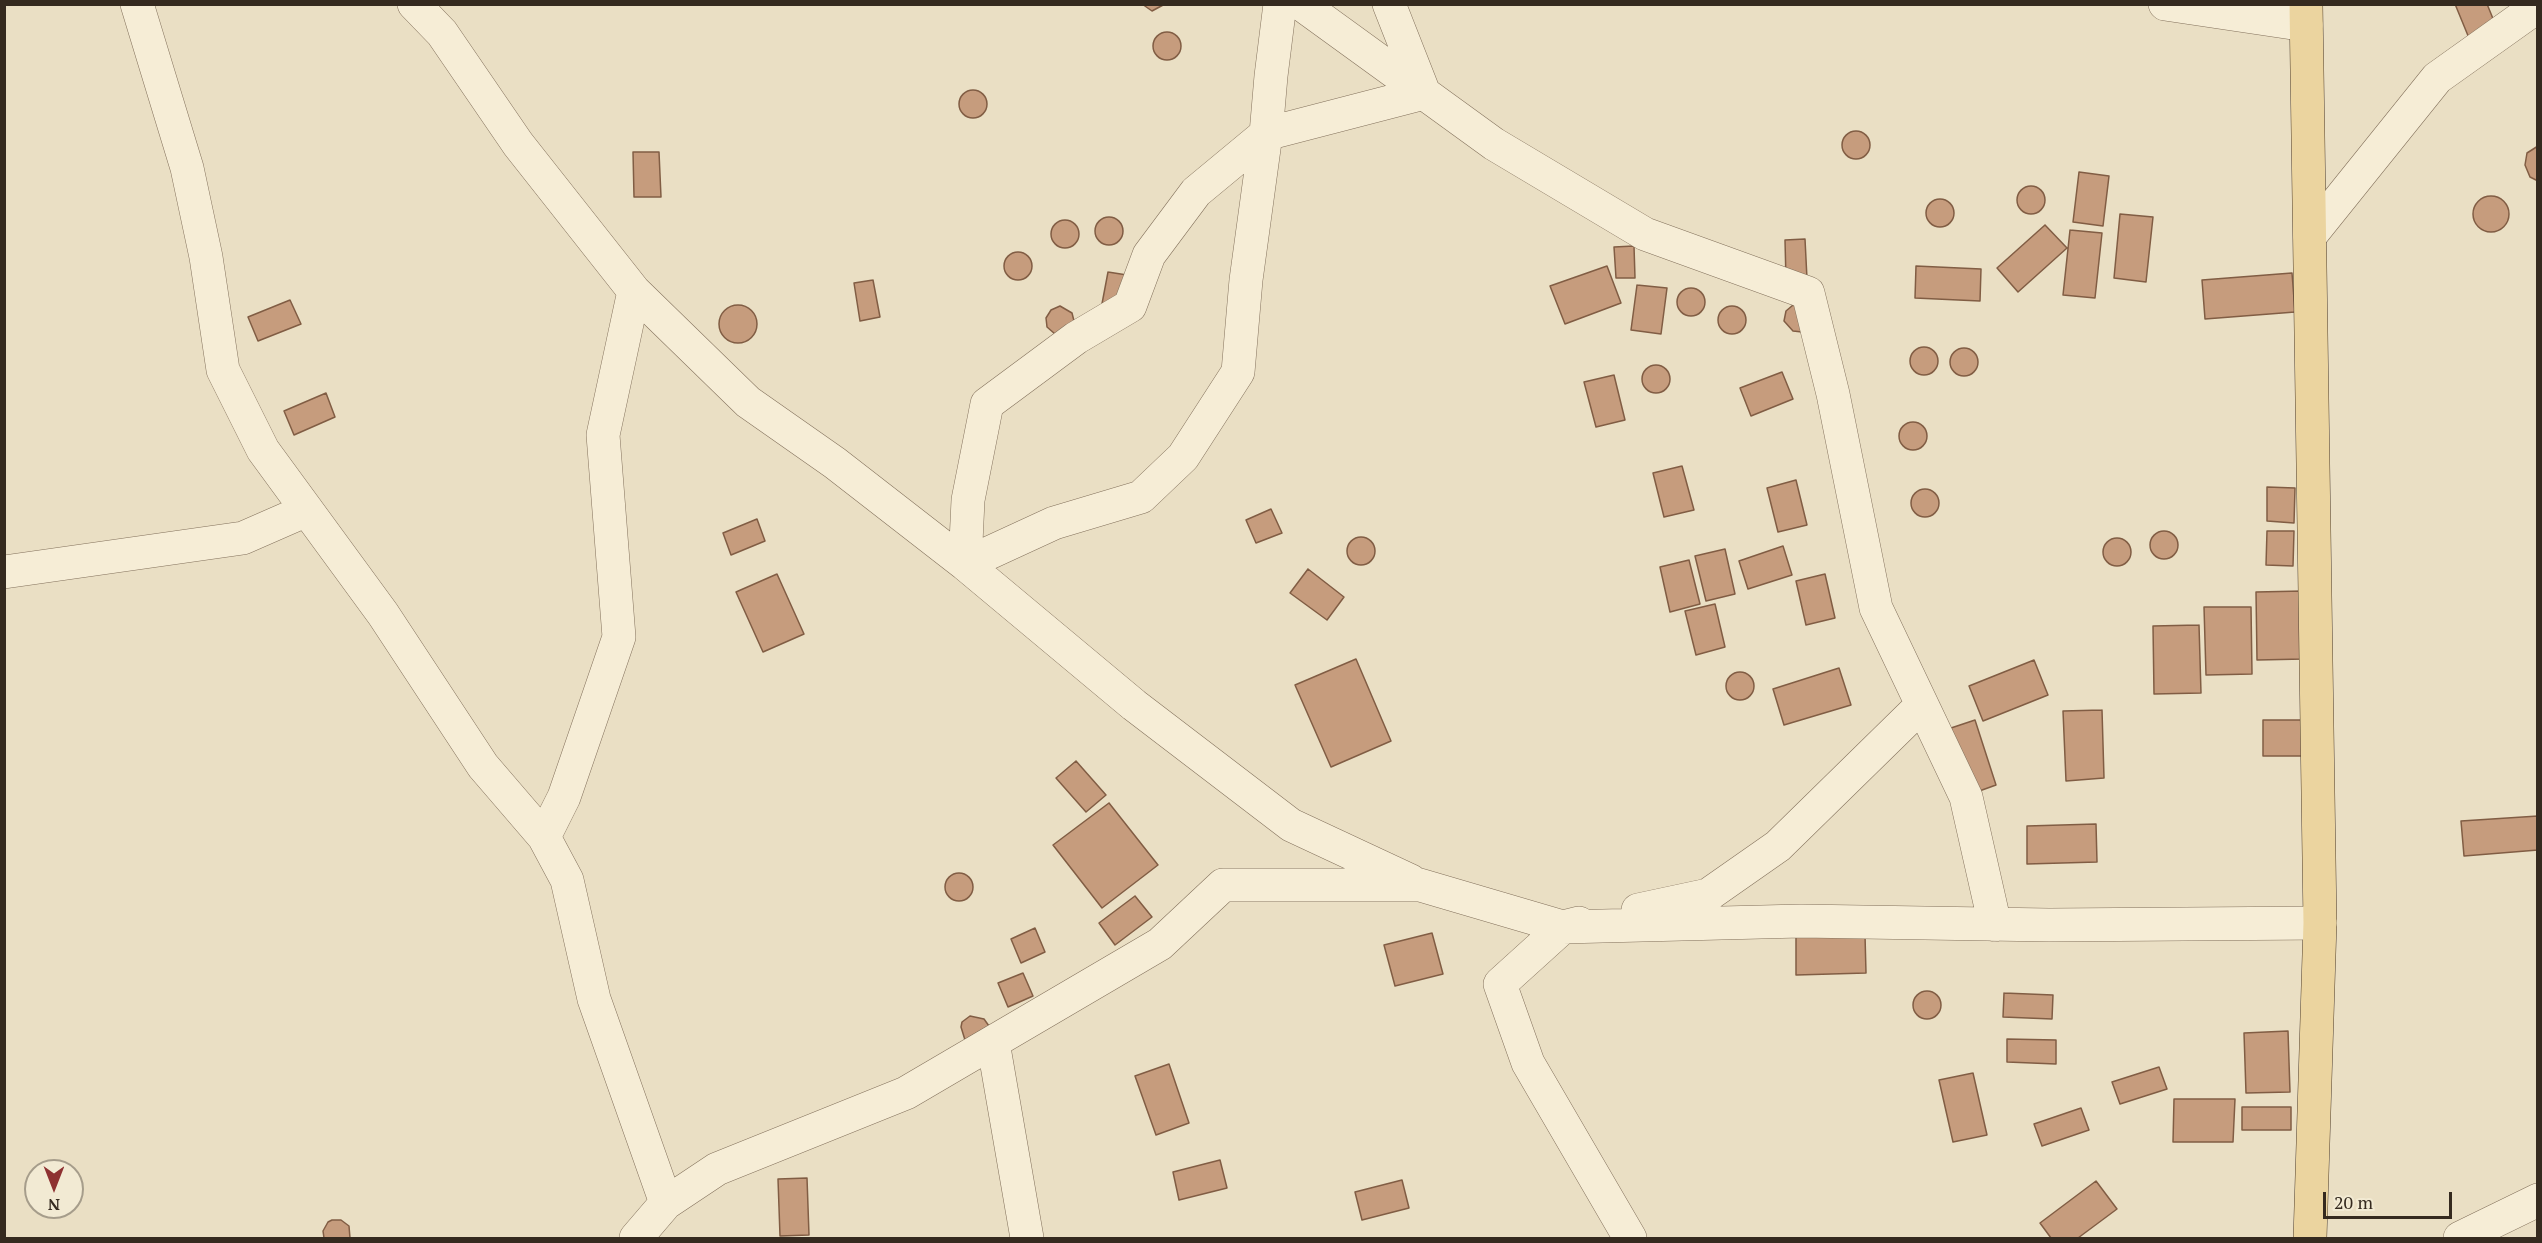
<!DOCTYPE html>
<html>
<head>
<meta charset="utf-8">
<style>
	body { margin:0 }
	#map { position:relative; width:2542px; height:1243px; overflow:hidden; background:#eadfc4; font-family:"PT Serif",serif }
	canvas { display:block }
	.frame { position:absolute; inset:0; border:6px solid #352a1f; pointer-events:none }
	.north { position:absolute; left:24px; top:1159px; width:60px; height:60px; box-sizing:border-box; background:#f2ead3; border:2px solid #a69d8b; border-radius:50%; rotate:180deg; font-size:16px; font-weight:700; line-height:24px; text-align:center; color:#352a1f }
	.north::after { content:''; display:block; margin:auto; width:21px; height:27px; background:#8e3131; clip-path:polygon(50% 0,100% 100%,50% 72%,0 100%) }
	.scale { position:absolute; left:2323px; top:1192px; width:129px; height:27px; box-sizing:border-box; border:3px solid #352a1f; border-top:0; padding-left:8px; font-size:18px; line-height:21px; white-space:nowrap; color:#352a1f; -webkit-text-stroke:4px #f2ead3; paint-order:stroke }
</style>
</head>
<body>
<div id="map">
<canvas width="2542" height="1243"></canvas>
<div class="frame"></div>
<div class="north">N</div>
<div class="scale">20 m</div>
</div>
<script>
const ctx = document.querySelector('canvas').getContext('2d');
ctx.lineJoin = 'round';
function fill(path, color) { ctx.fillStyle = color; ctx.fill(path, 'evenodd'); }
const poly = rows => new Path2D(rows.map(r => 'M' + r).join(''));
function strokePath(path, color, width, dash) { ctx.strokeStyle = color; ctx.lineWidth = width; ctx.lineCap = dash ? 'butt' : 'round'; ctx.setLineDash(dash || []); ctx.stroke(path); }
const building = poly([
	[1142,4,1165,4,1152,11,1142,4],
	[2455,4,2487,4,2505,48,2478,60,2455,4],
	'1153 46a14 14 0 1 1 28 0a14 14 0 1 1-28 0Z',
	'959 104a14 14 0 1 1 28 0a14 14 0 1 1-28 0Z',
	'1842 145a14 14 0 1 1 28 0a14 14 0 1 1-28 0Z',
	[2538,146,2538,181,2530,177,2525,165,2527,153,2538,146],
	[633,152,659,152,661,197,634,197,633,152],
	[2079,172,2109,176,2103,226,2073,222,2079,172],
	'2017 200a14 14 0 1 1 28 0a14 14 0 1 1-28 0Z',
	'2473 214a18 18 0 1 1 36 0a18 18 0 1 1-36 0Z',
	'1926 213a14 14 0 1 1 28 0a14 14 0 1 1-28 0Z',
	[2120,214,2153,217,2146,282,2114,278,2120,214],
	'1095 231a14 14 0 1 1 28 0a14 14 0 1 1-28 0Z',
	'1051 234a14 14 0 1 1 28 0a14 14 0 1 1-28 0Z',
	[2045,225,2067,248,2018,292,1997,268,2045,225],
	[2070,230,2102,233,2095,298,2063,295,2070,230],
	[1805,239,1807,279,1786,280,1785,240,1805,239],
	[1634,246,1635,278,1616,278,1614,247,1634,246],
	'1004 266a14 14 0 1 1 28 0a14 14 0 1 1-28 0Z',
	[1607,266,1621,303,1565,324,1550,286,1607,266],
	[1916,266,1981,269,1980,301,1915,298,1916,266],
	[1108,272,1127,275,1121,312,1101,309,1108,272],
	[2292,273,2295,312,2205,319,2202,280,2292,273],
	[873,280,880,317,860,321,854,283,873,280],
	[1637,285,1667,288,1661,334,1631,330,1637,285],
	'1677 302a14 14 0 1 1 28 0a14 14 0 1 1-28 0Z',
	[290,300,301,324,258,341,248,317,290,300],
	'719 324a19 19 0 1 1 38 0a19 19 0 1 1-38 0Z',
	[1793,305,1813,319,1802,332,1793,331,1784,321,1786,311,1793,305],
	'1718 320a14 14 0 1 1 28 0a14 14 0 1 1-28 0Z',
	[1060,306,1072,313,1074,321,1055,334,1047,327,1046,318,1051,310,1060,306],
	'1910 361a14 14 0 1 1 28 0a14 14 0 1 1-28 0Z',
	'1950 362a14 14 0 1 1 28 0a14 14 0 1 1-28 0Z',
	'1642 379a14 14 0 1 1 28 0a14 14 0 1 1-28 0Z',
	[1782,372,1793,399,1751,416,1740,388,1782,372],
	[1614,375,1625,420,1596,427,1584,382,1614,375],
	[326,393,335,417,294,435,284,411,326,393],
	'1899 436a14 14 0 1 1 28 0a14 14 0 1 1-28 0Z',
	[1682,466,1694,510,1664,517,1653,473,1682,466],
	[1796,480,1807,525,1778,532,1767,488,1796,480],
	[2267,487,2295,488,2294,523,2267,521,2267,487],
	'1911 503a14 14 0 1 1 28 0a14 14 0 1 1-28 0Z',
	[1271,509,1282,533,1256,543,1246,520,1271,509],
	[757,519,765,541,731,555,723,533,757,519],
	'2150 545a14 14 0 1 1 28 0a14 14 0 1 1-28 0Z',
	[2267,531,2294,531,2293,566,2266,565,2267,531],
	'1347 551a14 14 0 1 1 28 0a14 14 0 1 1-28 0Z',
	'2103 552a14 14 0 1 1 28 0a14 14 0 1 1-28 0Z',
	[1783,546,1792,575,1748,589,1739,561,1783,546],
	[1725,549,1735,594,1706,601,1695,556,1725,549],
	[1689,560,1700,604,1670,612,1660,567,1689,560],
	[1308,569,1344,597,1327,620,1290,593,1308,569],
	[777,574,804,634,763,652,736,592,777,574],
	[1825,574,1835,618,1806,625,1796,581,1825,574],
	[2303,591,2304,659,2257,660,2256,592,2303,591],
	[1715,604,1725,647,1696,655,1685,611,1715,604],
	[2204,607,2251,607,2252,674,2206,675,2204,607],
	[2199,625,2201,693,2154,694,2153,626,2199,625],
	[1356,659,1391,741,1331,767,1295,685,1356,659],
	[2034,660,2048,695,1983,721,1969,686,2034,660],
	[1839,668,1851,705,1784,725,1773,689,1839,668],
	'1726 686a14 14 0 1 1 28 0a14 14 0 1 1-28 0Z',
	[2102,710,2104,778,2066,781,2063,711,2102,710],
	[1975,720,1996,785,1971,794,1951,728,1975,720],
	[2263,720,2306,720,2306,756,2263,756,2263,720],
	[1076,761,1106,795,1086,812,1056,778,1076,761],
	[1109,803,1158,865,1102,908,1053,845,1109,803],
	[2538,816,2538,850,2464,856,2461,821,2538,816],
	[2096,824,2097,862,2027,864,2027,826,2096,824],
	'945 887a14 14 0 1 1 28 0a14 14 0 1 1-28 0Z',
	[1135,896,1152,917,1115,945,1099,923,1135,896],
	[1035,928,1045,952,1021,963,1011,939,1035,928],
	[1432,933,1443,974,1395,986,1384,945,1432,933],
	[1865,935,1866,973,1796,975,1796,936,1865,935],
	[1023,973,1033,996,1008,1007,998,983,1023,973],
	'1913 1005a14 14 0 1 1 28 0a14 14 0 1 1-28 0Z',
	[2004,993,2053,995,2052,1019,2003,1017,2004,993],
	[970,1016,984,1019,989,1026,965,1040,961,1027,962,1022,970,1016],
	[2288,1031,2290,1092,2246,1093,2244,1033,2288,1031],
	[2007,1039,2056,1040,2056,1064,2007,1062,2007,1039],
	[1169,1064,1189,1123,1156,1135,1135,1076,1169,1064],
	[2159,1067,2167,1089,2120,1104,2112,1082,2159,1067],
	[1973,1073,1987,1135,1953,1142,1939,1080,1973,1073],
	[2174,1099,2235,1099,2233,1142,2173,1142,2174,1099],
	[2242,1107,2291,1107,2291,1130,2242,1130,2242,1107],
	[2081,1108,2089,1130,2042,1146,2034,1124,2081,1108],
	[1220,1160,1227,1188,1179,1200,1173,1172,1220,1160],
	[807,1178,809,1235,780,1236,778,1179,807,1178],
	[1402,1180,1409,1208,1362,1220,1355,1192,1402,1180],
	[2096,1181,2117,1209,2078,1238,2051,1238,2040,1223,2096,1181],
	[332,1220,341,1220,349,1226,350,1238,324,1238,323,1231,328,1222,332,1220]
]);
fill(building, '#c69c7d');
strokePath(building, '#815d44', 1.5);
const minor = poly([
	[137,4,187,168,206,257,223,370,263,450,383,614,483,766,544,837,567,880,594,999,666,1203,717,1169,906,1093,1160,944,1223,885,1420,885,1563,927,1801,921,2049,925,2320,923],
	[414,4,442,33,518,144,634,291,748,402,835,463,965,564,1134,705,1291,825,1411,881],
	[1280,4,1271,76,1266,134,1246,280,1238,372,1183,457,1141,497,1054,523,965,564,968,500,987,404,1076,338,1130,306,1149,255,1196,192,1266,134,1424,93,1389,4],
	[1301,4,1494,144,1645,234,1808,293,1833,394,1876,608,1966,797,1995,925],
	[2165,4,2306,25],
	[2310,236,2437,78,2538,6],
	[4,572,243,538,307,510],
	[544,837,564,797,619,637,603,435,634,291],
	[1638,910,1708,895,1778,846,1922,705],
	[1579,923,1563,927,1500,984,1528,1063,1630,1238],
	[993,1042,1027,1238],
	[636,1238,666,1203],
	[2460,1238,2538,1200]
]);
const major = poly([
	[2306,4,2320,923,2310,1238]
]);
strokePath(minor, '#83715c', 34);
strokePath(major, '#514030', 34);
strokePath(minor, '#f6edd6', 33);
strokePath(major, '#ebd49f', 33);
</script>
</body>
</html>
